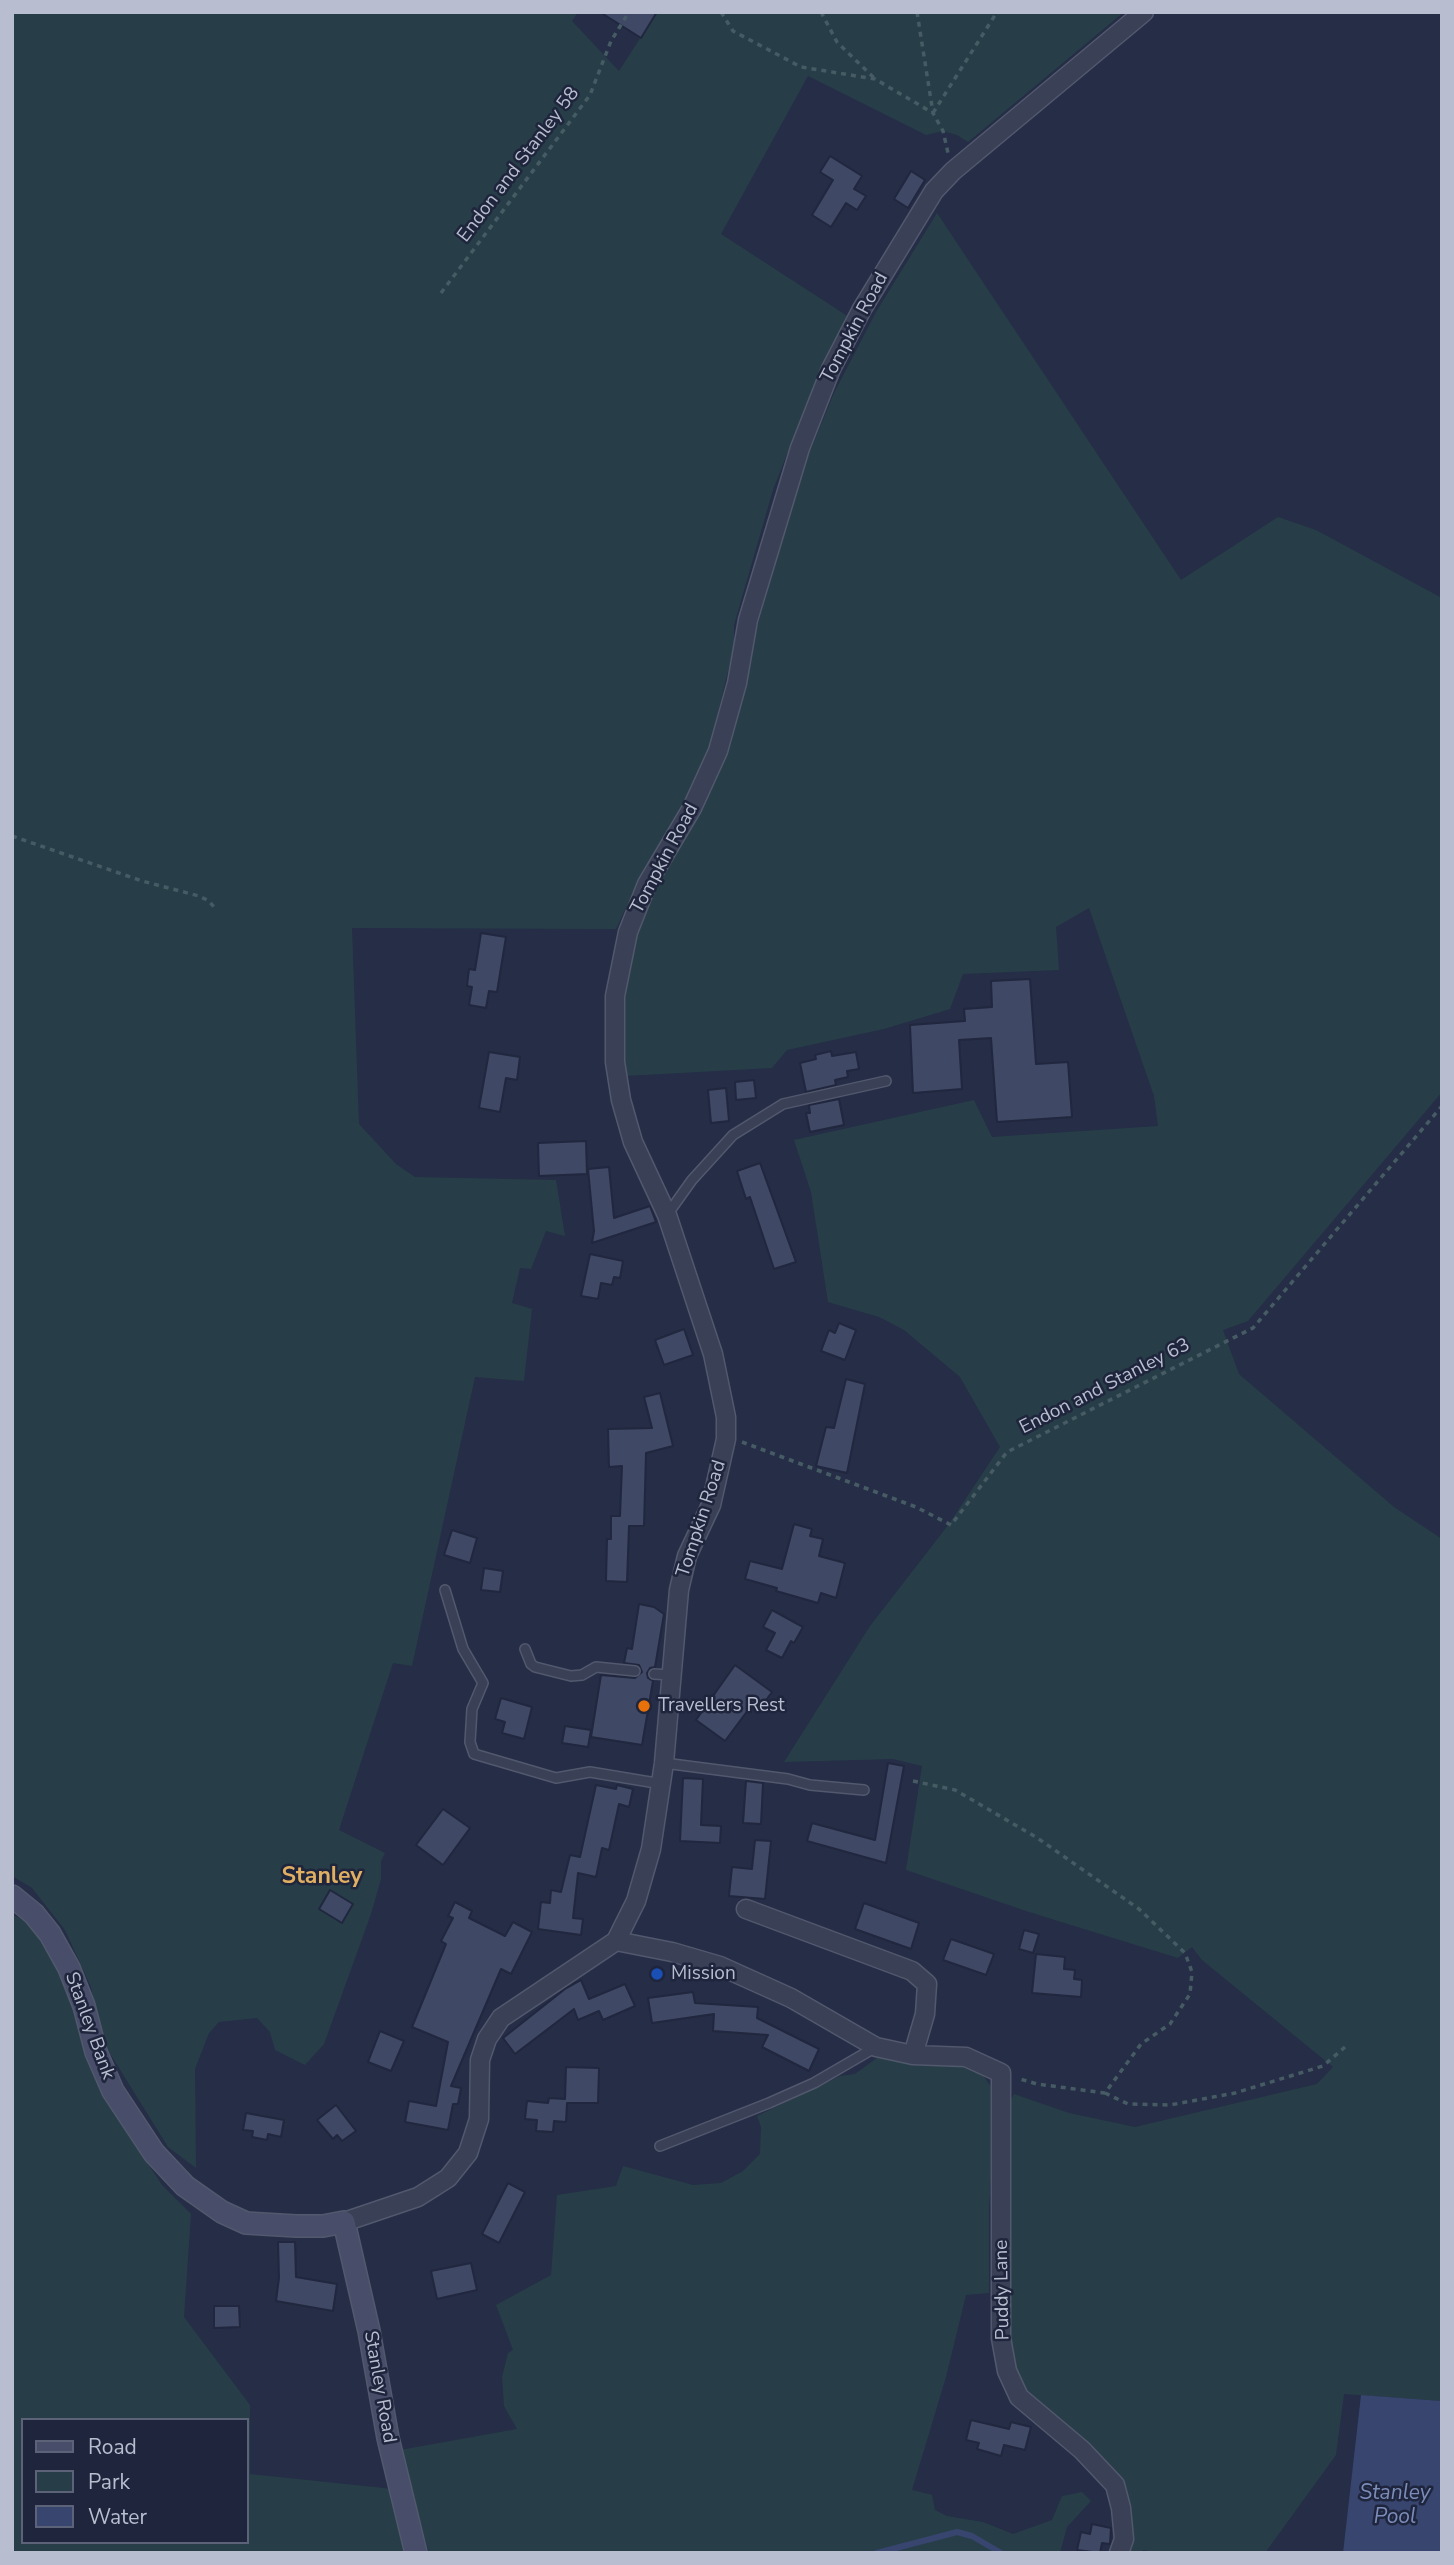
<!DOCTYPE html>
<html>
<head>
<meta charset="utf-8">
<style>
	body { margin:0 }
	#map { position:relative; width:1454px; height:2565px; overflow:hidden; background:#252d47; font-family:"Nunito Sans",sans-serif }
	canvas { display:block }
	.frame { position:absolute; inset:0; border:14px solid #b8bdcf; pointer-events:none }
	.legend { position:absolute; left:21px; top:2418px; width:228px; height:126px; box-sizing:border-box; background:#1e253c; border:2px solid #5c6277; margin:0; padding:9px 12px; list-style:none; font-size:21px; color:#b8bdcf }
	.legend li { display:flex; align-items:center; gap:14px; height:35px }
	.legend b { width:35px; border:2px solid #5c6277 }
</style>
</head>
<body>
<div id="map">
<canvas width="1454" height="2565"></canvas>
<div class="frame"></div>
<ul class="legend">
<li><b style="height:9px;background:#484e69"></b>Road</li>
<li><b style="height:19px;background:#273e48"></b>Park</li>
<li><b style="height:19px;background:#37456f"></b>Water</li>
</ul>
</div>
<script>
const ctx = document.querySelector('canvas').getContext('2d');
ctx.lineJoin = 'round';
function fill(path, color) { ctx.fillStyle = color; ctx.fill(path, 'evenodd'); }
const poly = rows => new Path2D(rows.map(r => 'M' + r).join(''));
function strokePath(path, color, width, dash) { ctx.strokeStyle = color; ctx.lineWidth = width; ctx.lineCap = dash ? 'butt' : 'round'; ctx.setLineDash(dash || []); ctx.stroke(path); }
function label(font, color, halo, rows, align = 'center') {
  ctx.font = font + ' "Nunito Sans",sans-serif'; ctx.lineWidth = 5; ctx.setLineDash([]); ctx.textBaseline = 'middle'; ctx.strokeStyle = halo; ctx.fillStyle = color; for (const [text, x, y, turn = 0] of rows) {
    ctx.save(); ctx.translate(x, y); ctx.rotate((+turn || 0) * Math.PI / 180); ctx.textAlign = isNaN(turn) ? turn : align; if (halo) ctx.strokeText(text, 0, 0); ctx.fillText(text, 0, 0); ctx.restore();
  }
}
fill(poly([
	[12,12,578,12,572,21,619,71,657,12,1124,12,968,142,957,135,943,131,926,135,808,76,721,234,849,317,805,408,773,490,734,625,734,647,709,749,680,813,637,884,616,929,352,928,359,1124,396,1164,415,1177,556,1180,565,1236,546,1231,531,1269,520,1268,512,1303,532,1309,524,1381,475,1377,412,1666,393,1663,339,1830,385,1853,381,1861,381,1879,371,1914,324,2044,305,2065,275,2050,270,2032,257,2018,219,2022,209,2033,195,2069,196,2168,168,2147,101,2039,91,1987,65,1930,32,1888,12,1876],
	[937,213,1181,580,1278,517,1316,530,1442,598,1442,1092,1248,1321,1223,1330,1239,1374,1394,1507,1442,1539,1442,2401,1344,2394,1336,2455,1265,2553,1161,2553,1143,2550,1141,2553,1125,2553,1130,2510,1023,2391,1012,2363,1005,2327,1006,2108,1014,2094,1069,2113,1135,2127,1317,2084,1333,2067,1202,1960,1192,1947,1178,1958,1029,1912,906,1870,922,1766,893,1759,784,1762,870,1626,949,1524,1000,1447,960,1377,904,1330,879,1317,828,1302,811,1192,794,1140,974,1100,992,1137,1158,1126,1154,1096,1089,908,1056,927,1059,970,963,974,950,1009,884,1029,787,1050,772,1068,625,1076,621,1008,631,952,656,882,701,809,731,744,751,648,804,466,834,393,876,312],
	[12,1914,30,1924,68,1987,83,2047,114,2113,162,2185,191,2214,184,2317,250,2405,250,2474,393,2489,408,2553,12,2553],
	[23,2420,247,2420,247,2542,23,2542],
	[878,2057,967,2065,981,2072,991,2087,994,2119,989,2209,989,2293,966,2295,946,2377,912,2490,932,2495,935,2510,947,2516,983,2522,1013,2534,1052,2520,1062,2496,1082,2492,1091,2501,1067,2527,1060,2553,429,2553,400,2450,517,2429,504,2406,502,2377,508,2353,513,2350,496,2305,551,2275,557,2195,616,2186,623,2166,693,2185,721,2183,743,2171,760,2154,761,2127,757,2116,840,2076,855,2074]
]), '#273e48');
fill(poly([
	[1361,2395,1442,2401,1442,2553,1343,2553]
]), '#37456f');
strokePath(poly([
	[877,2553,957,2532,972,2536,1001,2553]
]), '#37456f', 6);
const building = poly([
	[600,12,657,12,641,38,600,12],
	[830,156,862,176,854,189,866,196,857,210,846,203,831,227,812,215,833,180,820,172,830,156],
	[911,171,925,180,908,208,894,199,911,171],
	[481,933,506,937,497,992,489,991,486,1008,469,1005,472,987,467,986,469,969,475,970,481,933],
	[1030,979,1036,1064,1068,1062,1072,1117,997,1122,991,1038,959,1040,962,1089,913,1093,910,1025,965,1021,964,1009,992,1007,991,981,1030,979],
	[831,1051,832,1056,856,1052,859,1069,847,1071,848,1077,835,1080,836,1085,806,1092,800,1063,816,1059,815,1055,831,1051],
	[489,1052,520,1057,517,1080,506,1078,500,1112,479,1108,489,1052],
	[754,1080,756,1098,736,1100,735,1082,754,1080],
	[726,1088,729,1121,711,1123,708,1090,726,1088],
	[839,1099,844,1125,810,1132,806,1113,810,1113,809,1105,839,1099],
	[586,1141,587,1174,539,1176,538,1143,586,1141],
	[760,1163,796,1262,774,1269,750,1197,746,1199,737,1171,760,1163],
	[609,1167,614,1218,650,1206,656,1222,592,1243,594,1231,588,1169,609,1167],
	[590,1254,623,1261,620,1278,614,1277,612,1285,601,1283,598,1299,581,1296,590,1254],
	[839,1323,856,1330,845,1360,821,1351,829,1330,835,1333,839,1323],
	[684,1329,693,1355,664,1365,655,1340,684,1329],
	[846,1379,865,1384,847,1473,816,1466,826,1427,834,1428,846,1379],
	[660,1393,673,1446,646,1453,644,1526,629,1526,627,1582,606,1581,607,1539,611,1539,611,1516,620,1516,622,1466,609,1467,608,1429,652,1428,644,1397,660,1393],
	[794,1524,812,1529,810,1536,823,1539,819,1556,845,1563,836,1598,821,1593,818,1603,776,1591,777,1588,745,1579,750,1561,782,1569,794,1524],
	[452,1530,477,1538,470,1563,444,1555,452,1530],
	[484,1568,503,1571,500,1592,481,1590,484,1568],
	[639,1604,654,1607,664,1614,655,1667,650,1668,647,1673,648,1678,653,1681,642,1745,591,1737,601,1675,635,1678,642,1672,639,1665,624,1663,627,1648,632,1649,639,1604],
	[772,1610,803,1627,794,1643,791,1641,782,1658,766,1650,775,1633,763,1627,772,1610],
	[735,1665,772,1692,761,1707,754,1702,725,1741,696,1720,735,1665],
	[501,1698,532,1707,524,1739,502,1733,505,1722,495,1719,501,1698],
	[565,1726,591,1730,588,1747,562,1743,565,1726],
	[888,1763,904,1766,886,1863,807,1841,812,1823,875,1840,888,1763],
	[683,1778,703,1779,701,1825,721,1826,720,1843,680,1841,683,1778],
	[746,1781,763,1783,761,1824,743,1823,746,1781],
	[596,1785,616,1789,617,1785,633,1789,629,1807,619,1804,609,1850,602,1848,596,1877,578,1873,573,1918,583,1919,581,1935,538,1929,541,1902,550,1903,551,1890,561,1892,570,1855,580,1857,596,1785],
	[443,1809,470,1828,443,1865,416,1845,443,1809],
	[755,1840,771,1841,765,1899,729,1896,732,1867,752,1869,755,1840],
	[330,1890,353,1904,342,1923,319,1909,330,1890],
	[455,1902,472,1911,469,1918,505,1936,513,1922,532,1932,511,1974,501,1969,451,2086,461,2088,458,2104,453,2104,448,2130,405,2122,409,2101,436,2106,448,2042,412,2027,446,1944,441,1941,453,1918,448,1916,455,1902],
	[864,1903,919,1923,911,1949,855,1929,864,1903],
	[1024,1930,1039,1934,1033,1953,1019,1949,1024,1930],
	[951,1939,994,1954,986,1975,943,1960,951,1939],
	[1036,1954,1065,1957,1064,1969,1075,1970,1074,1979,1082,1980,1081,1997,1032,1993,1036,1954],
	[581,1980,589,1999,625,1984,635,2006,603,2020,599,2011,578,2020,574,2009,515,2054,503,2038,565,1989,581,1980],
	[693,1992,695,2003,758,2007,757,2018,819,2049,809,2071,762,2047,768,2035,713,2031,714,2014,652,2023,648,1998,693,1992],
	[380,2031,404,2041,391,2071,368,2062,380,2031],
	[566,2067,599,2068,598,2103,567,2103,566,2122,554,2121,553,2132,536,2131,537,2120,525,2119,527,2101,548,2103,549,2098,565,2099,566,2067],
	[336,2105,356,2131,342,2141,337,2135,333,2139,317,2120,336,2105],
	[246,2113,284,2120,281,2137,268,2134,267,2140,252,2137,253,2131,243,2130,246,2113],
	[508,2183,525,2192,499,2243,482,2234,508,2183],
	[278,2242,295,2242,296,2277,337,2284,333,2311,276,2301,279,2278,278,2242],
	[471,2263,477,2290,437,2299,431,2271,471,2263],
	[214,2306,239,2306,240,2327,214,2328,214,2306],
	[971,2420,1009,2429,1011,2422,1031,2427,1025,2450,1004,2445,1001,2456,977,2449,979,2443,966,2440,971,2420],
	[1092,2524,1111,2528,1110,2544,1102,2543,1100,2553,1077,2550,1081,2532,1090,2534,1092,2524]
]);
fill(building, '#3f4864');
strokePath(building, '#20273e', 2);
const lane = poly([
	[667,1215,692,1180,733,1135,783,1104,886,1081],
	[445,1590,463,1649,483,1683,472,1709,470,1742,474,1754,556,1778,590,1772,662,1784],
	[525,1649,531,1664,535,1667,571,1676,582,1675,596,1667,635,1671],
	[654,1674,671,1675],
	[664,1763,788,1779,810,1785,864,1790],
	[660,2146,769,2103,814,2083,876,2047]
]);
const street = poly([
	[746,1909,912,1971,927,1984,925,2014,913,2055],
	[616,1941,636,1901,651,1849,664,1763,679,1590,687,1556,711,1505,726,1439,726,1417,713,1354,667,1215,633,1142,621,1100,615,1062,615,996,628,932,647,884,692,808,718,751,737,683,748,620,800,448,831,369,862,309,934,191,953,171,1144,12],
	[616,1941,672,1952,720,1966,791,1998,876,2047,913,2055,966,2057,1001,2073,1001,2338,1007,2371,1019,2397,1082,2450,1115,2485,1121,2508,1124,2539,1119,2553],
	[344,2222,418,2197,448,2178,468,2153,479,2119,480,2060,487,2039,501,2018,616,1941]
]);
const secondary = poly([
	[12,1896,34,1914,50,1934,69,1968,84,2006,96,2052,113,2091,154,2153,185,2186,222,2212,246,2223,296,2226,323,2226,344,2222,369,2331,388,2438,416,2553]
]);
strokePath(lane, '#52586d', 12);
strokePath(street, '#52586d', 21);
strokePath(secondary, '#52586d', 24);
strokePath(poly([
	[721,12,733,31,801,67,875,79,933,113],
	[821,12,837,42,874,78],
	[917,12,933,113,943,131,948,153],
	[933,113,997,12],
	[441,293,590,95,611,41,629,12],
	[12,836,142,881,199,896,209,901,214,907],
	[742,1442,916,1507,951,1525,1007,1452,1253,1328,1442,1106],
	[913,1781,955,1790,1036,1837,1139,1909,1185,1953,1192,1972,1190,1994,1170,2024,1141,2044,1105,2093,1037,2084,1020,2079],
	[1105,2093,1128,2104,1170,2105,1235,2093,1323,2066,1345,2047]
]), '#465b63', 3.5, [5, 5]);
strokePath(lane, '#3a4156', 9);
strokePath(street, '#3a4156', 18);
strokePath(secondary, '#484e69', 21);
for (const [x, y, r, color] of [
	[644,1706,7,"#e8710a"],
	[657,1974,7,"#1a4fb4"]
]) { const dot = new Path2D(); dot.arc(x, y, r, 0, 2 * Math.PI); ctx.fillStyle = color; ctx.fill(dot); strokePath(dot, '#1e253c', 2.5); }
label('19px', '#b8bdcf', '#1e253c', [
	["Endon and Stanley 58",519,165,-53],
	["Tompkin Road",855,328,-62],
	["Tompkin Road",665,859,-62],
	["Endon and Stanley 63",1105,1387,-27],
	["Tompkin Road",702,1519,-72],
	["Stanley Bank",89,2026,70],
	["Puddy Lane",1003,2290,-91],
	["Stanley Road",379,2387,80]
]);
label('19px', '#b8bdcf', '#1e253c', [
	["Travellers Rest",658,1706],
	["Mission",671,1974]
], 'left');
label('italic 21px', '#7c8cb9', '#1e253c', [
	["Stanley",1395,2494],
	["Pool",1395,2518]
]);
label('bold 23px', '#e1af61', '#1e253c', [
	["Stanley",322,1877]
]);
</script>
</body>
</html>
